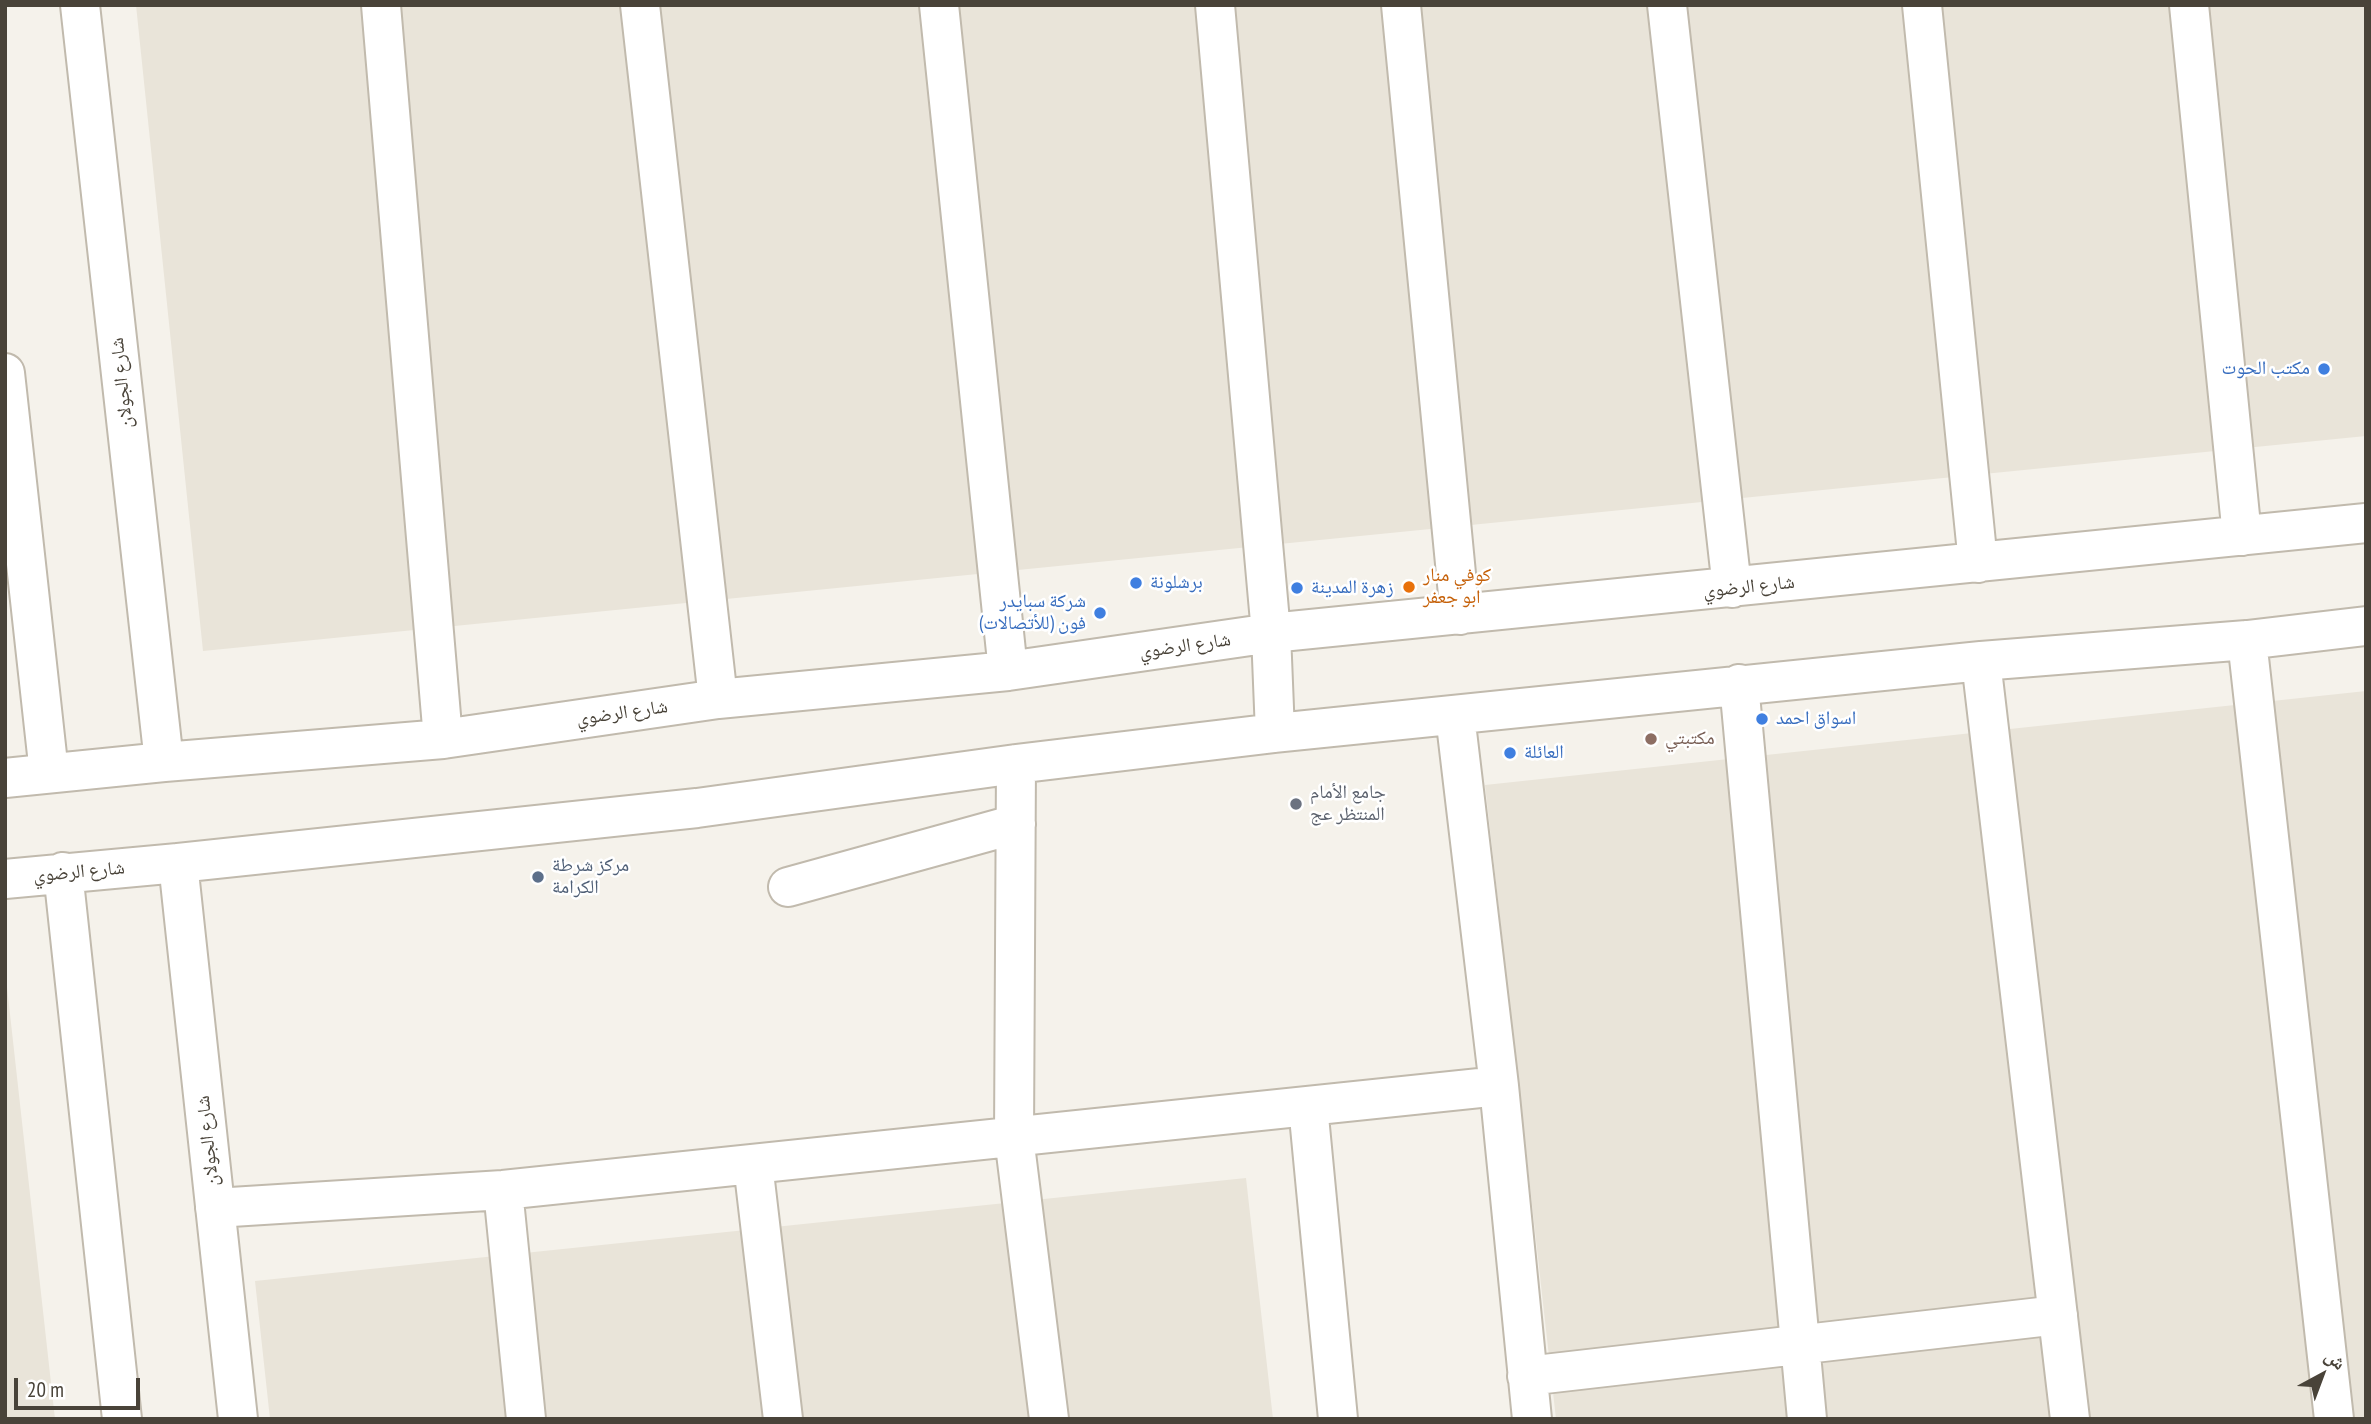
<!DOCTYPE html>
<html>
<head>
<meta charset="utf-8">
<style>
	body { margin:0 }
	#map { position:relative; width:2371px; height:1424px; overflow:hidden; background:#f5f2eb; font-family:"PT Sans Narrow","Noto Naskh Arabic",sans-serif }
	canvas { display:block }
	.frame { position:absolute; inset:0; border:7px solid #494339; pointer-events:none }
	.north { position:absolute; left:2287px; top:1340px; width:70px; height:70px; -webkit-text-stroke:5px #fff; paint-order:stroke; rotate:41deg; font-size:19px; font-weight:700; line-height:28px; text-align:center; color:#494339 }
	.north::after { content:''; display:block; margin:auto; width:24px; height:32px; background:#494339; clip-path:polygon(50% 0,100% 100%,50% 72%,0 100%) }
	.scale { position:absolute; left:14px; top:1378px; width:126px; height:32px; box-sizing:border-box; border:4px solid #494339; border-top:0; padding-left:9px; font-size:21px; line-height:24px; white-space:nowrap; color:#494339; -webkit-text-stroke:5px #fff; paint-order:stroke }
</style>
</head>
<body>
<div id="map">
<canvas width="2371" height="1424"></canvas>
<div class="frame"></div>
<div class="north">ش</div>
<div class="scale">20 m</div>
</div>
<script>
const ctx = document.querySelector('canvas').getContext('2d');
ctx.lineJoin = 'round';
function fill(path, color) { ctx.fillStyle = color; ctx.fill(path, 'evenodd'); }
const poly = rows => new Path2D(rows.map(r => 'M' + r).join(''));
function strokePath(path, color, width, dash) { ctx.strokeStyle = color; ctx.lineWidth = width; ctx.lineCap = dash ? 'butt' : 'round'; ctx.setLineDash(dash || []); ctx.stroke(path); }
function label(font, color, halo, rows, align = 'center') {
  ctx.font = font + ' "PT Sans Narrow","Noto Naskh Arabic",sans-serif'; ctx.lineWidth = 5; ctx.setLineDash([]); ctx.textBaseline = 'middle'; ctx.strokeStyle = halo; ctx.fillStyle = color; for (const [text, x, y, turn = 0] of rows) {
    ctx.save(); ctx.translate(x, y); ctx.rotate((+turn || 0) * Math.PI / 180); ctx.textAlign = isNaN(turn) ? turn : align; if (halo) ctx.strokeText(text, 0, 0); ctx.fillText(text, 0, 0); ctx.restore();
  }
}
fill(poly([
	[136,5,2366,5,2366,436,203,651],
	[2366,691,2366,1419,1556,1419,1485,785],
	[5,978,6,978,55,1419,5,1419],
	[1246,1178,1273,1419,270,1419,255,1281]
]), '#e9e4d9');
const minor = poly([
	[80,5,164,762],
	[381,5,443,739],
	[640,5,718,699],
	[939,5,1008,671],
	[1215,5,1271,633,1275,733],
	[1401,5,1460,615],
	[1667,5,1732,588],
	[1922,5,1978,563],
	[2189,5,2242,536],
	[5,373,49,773],
	[2247,640,2334,1419],
	[1981,661,2070,1419],
	[1739,684,1807,1419],
	[1455,715,1499,1086,1532,1419],
	[1016,764,1014,1137,1049,1419],
	[5,778,164,762,443,739,718,699,1008,671,1271,633,2366,523],
	[178,863,238,1419],
	[63,872,122,1419],
	[5,879,178,863,697,808,1016,764,1275,733,1981,661,2247,640,2366,626],
	[788,887,1016,824],
	[1308,1106,1338,1419],
	[753,1164,783,1419],
	[503,1190,526,1419],
	[215,1208,503,1190,1499,1086],
	[1527,1376,2058,1315]
]);
strokePath(minor, '#c1baad', 42);
strokePath(minor, '#fff', 38);
for (const [x, y, r, color] of [
	[2324,369,7,"#3f7fe0"],
	[1136,583,7,"#3f7fe0"],
	[1409,587,7,"#e8710a"],
	[1297,588,7,"#3f7fe0"],
	[1100,613,7,"#3f7fe0"],
	[1762,719,7,"#3f7fe0"],
	[1651,739,7,"#8d6e63"],
	[1510,753,7,"#3f7fe0"],
	[1296,804,7,"#6b7280"],
	[538,877,7,"#5c6f8a"]
]) { const dot = new Path2D(); dot.arc(x, y, r, 0, 2 * Math.PI); ctx.fillStyle = color; ctx.fill(dot); strokePath(dot, '#fff', 2.5); }
label('19px', '#366cbe', '#fff', [
	["مكتب الحوت",2310,369,"right"],
	["برشلونة",1150,583],
	["زهرة المدينة",1311,588],
	["شركة سبايدر",1086,602,"right"],
	["فون (للأتصالات)",1086,624,"right"],
	["اسواق احمد",1776,719],
	["العائلة",1524,753]
], 'left');
label('19px', '#494339', '#fff', [
	["شارع الجولان",122,383,-96],
	["شارع الرضوي",1749,587,-6],
	["شارع الرضوي",1185,646,-8],
	["شارع الرضوي",622,713,-8],
	["شارع الرضوي",79,872,-5],
	["شارع الجولان",208,1141,-96]
]);
label('19px', '#c56008', '#fff', [
	["كوفي منار",1423,576],
	["ابو جعفر",1423,598]
], 'left');
label('19px', '#785e54', '#fff', [
	["مكتبتي",1665,739]
], 'left');
label('19px', '#5b616d', '#fff', [
	["جامع الأمام",1310,793],
	["المنتظر عج",1310,815]
], 'left');
label('19px', '#4e5e75', '#fff', [
	["مركز شرطة",552,866],
	["الكرامة",552,888]
], 'left');
</script>
</body>
</html>
